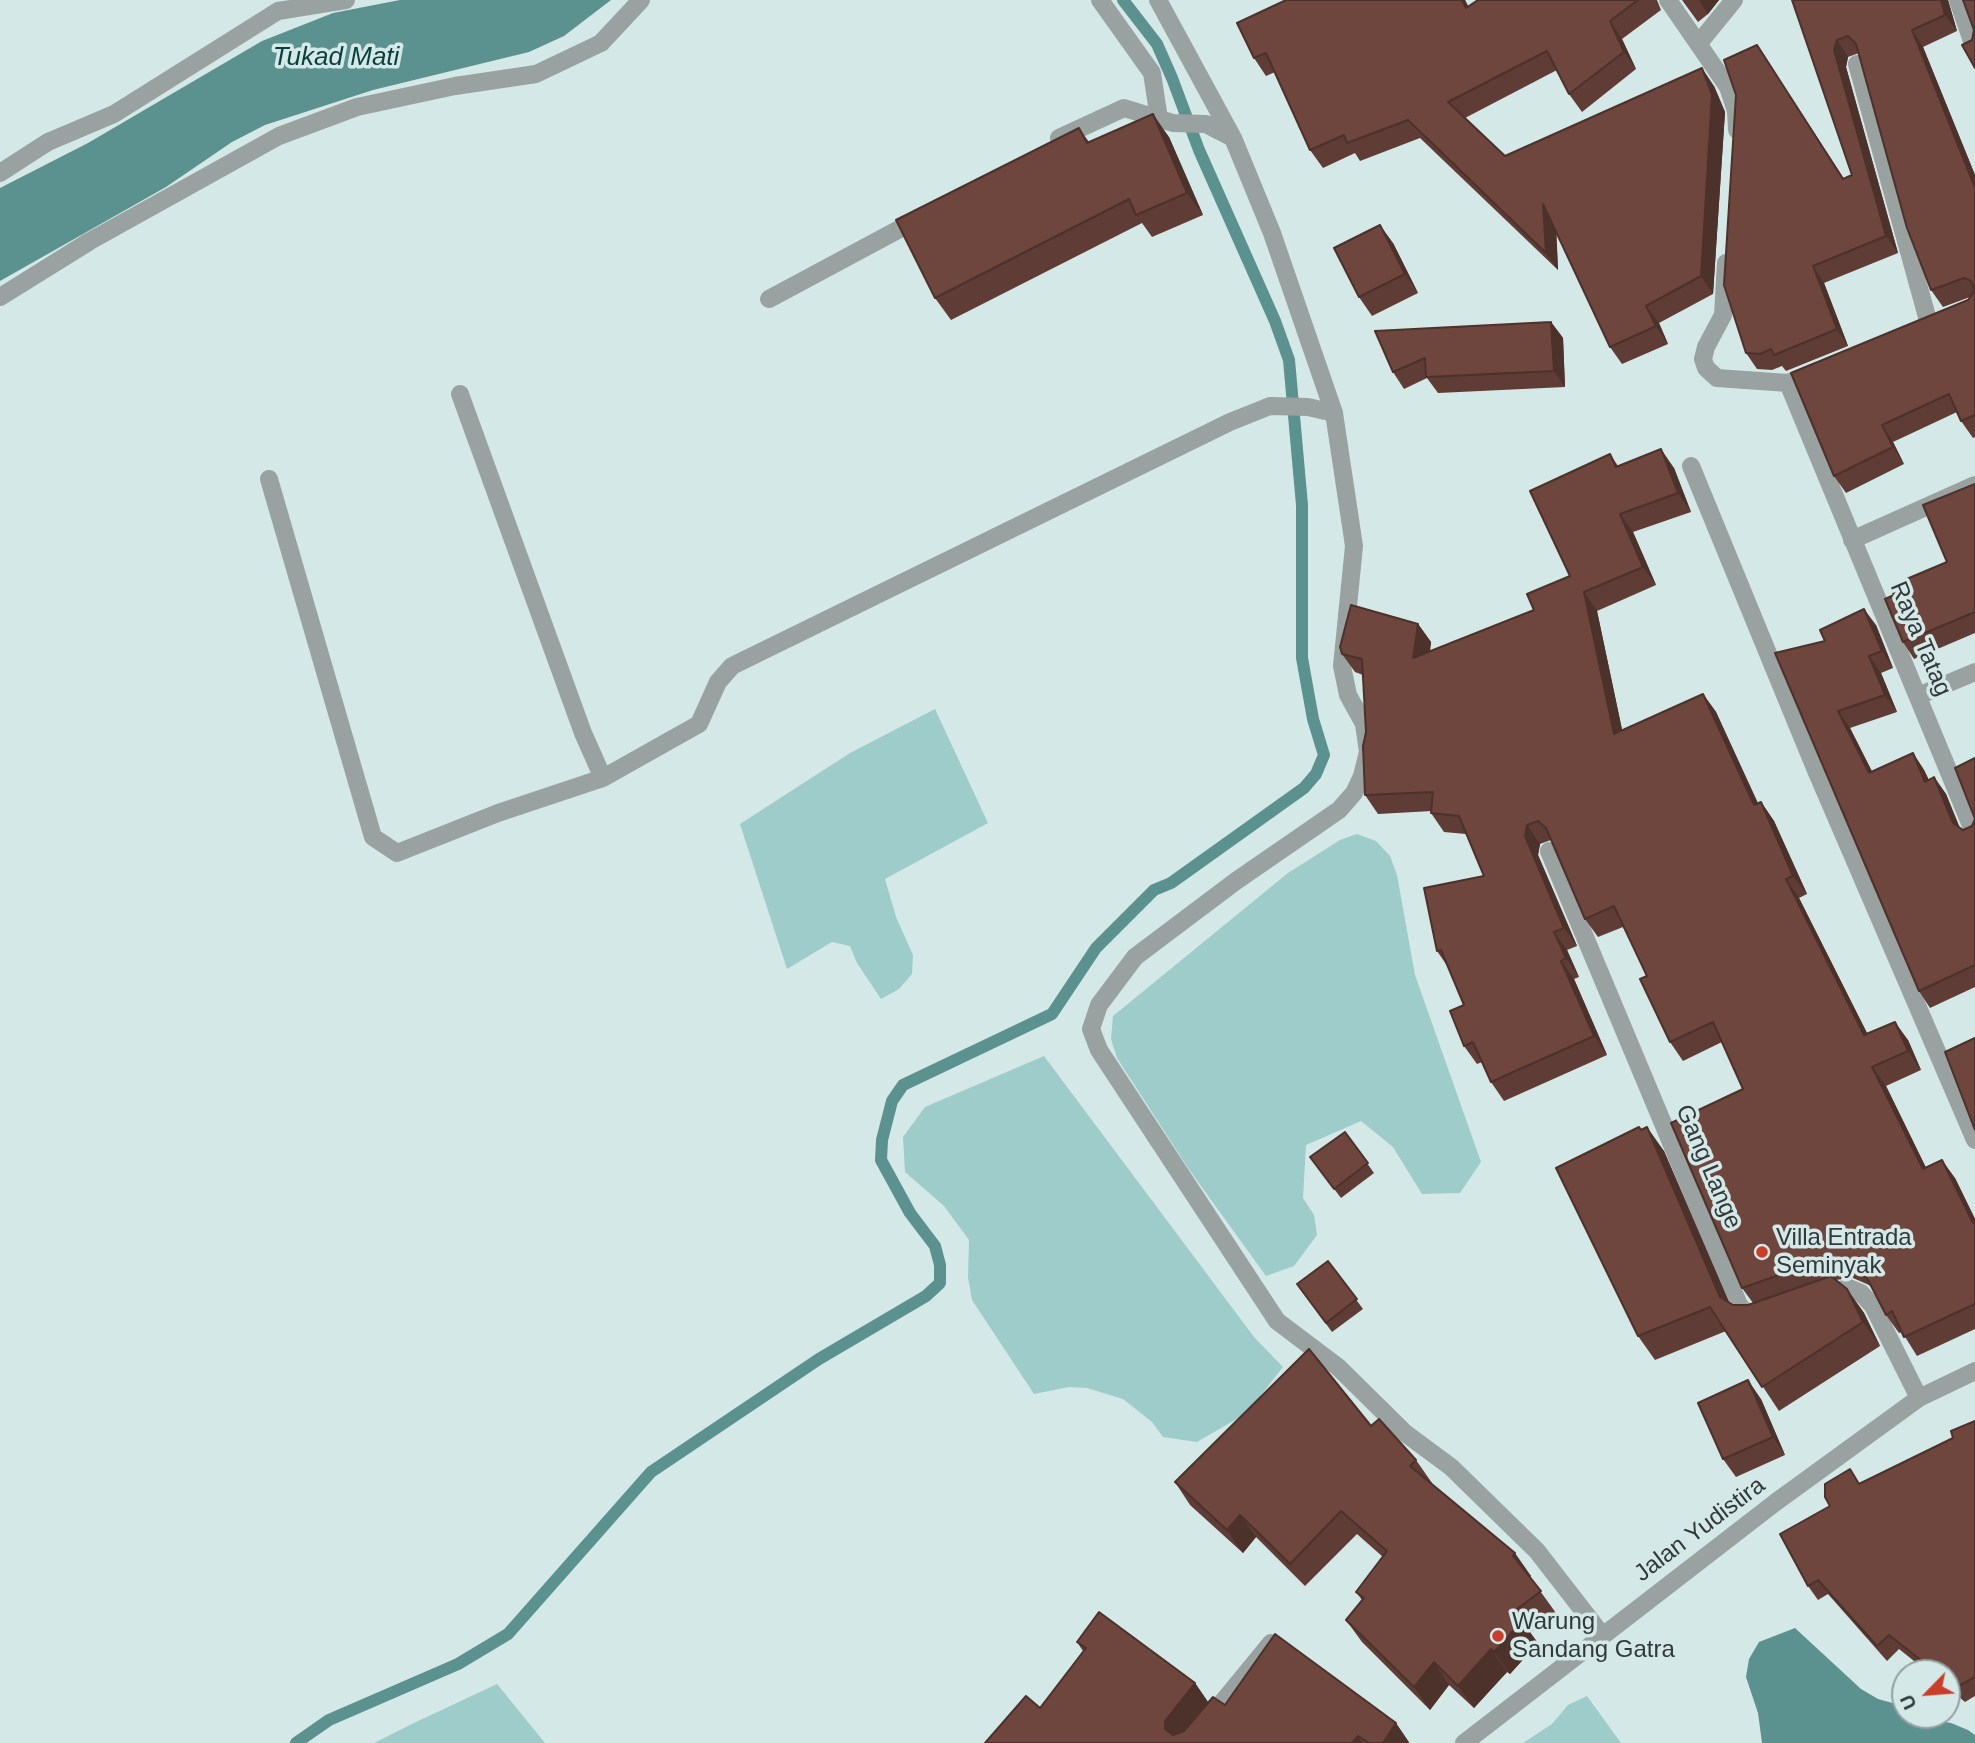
<!DOCTYPE html>
<html>
<head>
<meta charset="utf-8">
<style>
	body { margin:0 }
	#map { position:relative; width:1975px; height:1743px; overflow:hidden; background:#d4e8e7; font-family:Helvetica,sans-serif }
	canvas { display:block }
	.north { position:absolute; left:1891px; top:1659px; width:70px; height:70px; box-sizing:border-box; background:#d4e8e7; border:2px solid #93a2a1; border-radius:50%; rotate:245deg; font-size:19px; font-weight:700; line-height:28px; text-align:center; color:#313939 }
	.north::after { content:''; display:block; margin:auto; width:24px; height:32px; background:#ca3e29; clip-path:polygon(50% 0,100% 100%,50% 72%,0 100%) }
</style>
</head>
<body>
<div id="map">
<canvas width="1975" height="1743"></canvas>
<div class="north">U</div>
</div>
<script>
const ctx = document.querySelector('canvas').getContext('2d');
ctx.lineJoin = 'round';
function fill(path, color) { ctx.fillStyle = color; ctx.fill(path, 'evenodd'); }
const poly = rows => new Path2D(rows.map(r => 'M' + r).join(''));
function strokePath(path, color, width, dash) { ctx.strokeStyle = color; ctx.lineWidth = width; ctx.lineCap = dash ? 'butt' : 'round'; ctx.setLineDash(dash || []); ctx.stroke(path); }
function label(font, color, halo, rows, align = 'center') {
  ctx.font = font + ' Helvetica,sans-serif'; ctx.lineWidth = 7; ctx.setLineDash([]); ctx.textBaseline = 'middle'; ctx.strokeStyle = halo; ctx.fillStyle = color; for (const [text, x, y, turn = 0] of rows) {
    ctx.save(); ctx.translate(x, y); ctx.rotate((+turn || 0) * Math.PI / 180); ctx.textAlign = isNaN(turn) ? turn : align; if (halo) ctx.strokeText(text, 0, 0); ctx.fillText(text, 0, 0); ctx.restore();
  }
}
fill(poly([
	[935,709,988,823,885,879,896,917,913,955,912,974,899,989,881,999,857,963,850,946,832,942,787,969,740,824,850,753],
	[1357,834,1376,841,1390,856,1397,875,1415,975,1481,1162,1460,1193,1422,1194,1393,1147,1361,1121,1306,1145,1303,1198,1314,1215,1317,1235,1294,1266,1266,1276,1188,1168,1117,1058,1111,1039,1113,1016,1288,873,1340,840],
	[1044,1056,1254,1337,1283,1367,1247,1413,1197,1442,1163,1437,1152,1422,1123,1399,1087,1388,1069,1387,1034,1394,972,1300,968,1277,969,1240,944,1206,905,1172,903,1137,925,1107],
	[497,1684,545,1743,374,1743,414,1723],
	[1587,1696,1621,1743,1523,1743,1552,1724,1568,1705]
]), '#9eccca');
fill(poly([
	[400,0,611,0,564,36,529,52,373,90,265,125,232,142,166,187,0,281,0,188,88,143,262,41,333,13],
	[1795,1628,1861,1689,1878,1699,1896,1704,1905,1709,1905,1715,1951,1723,1968,1730,1975,1735,1975,1743,1762,1743,1758,1713,1746,1677,1749,1659,1759,1642]
]), '#5b918f');
strokePath(poly([
	[296,1743,329,1720,458,1664,508,1634,651,1472,819,1359,926,1296,940,1283,940,1265,935,1246,910,1213,881,1160,882,1140,892,1101,903,1085,1052,1014,1096,948,1154,890,1171,883,1304,788,1316,774,1324,755,1313,719,1302,658,1302,505,1289,360,1275,321,1199,150,1172,78,1157,44,1123,0]
]), '#5b918f', 12);
strokePath(poly([
	[1100,0,1152,73,1159,119],
	[1158,0,1233,138,1272,233,1334,413,1354,546,1342,666,1348,695,1364,724,1368,752,1362,776,1354,793,1339,810,1236,881,1135,957,1099,1005,1091,1029,1099,1050,1277,1321,1338,1367,1405,1433,1451,1467,1537,1551,1602,1635],
	[1668,0,1728,87,1736,111,1737,130],
	[1958,0,1975,50],
	[1699,43,1734,0],
	[1857,64,1929,324],
	[1059,138,1124,108,1173,123,1206,124,1233,138],
	[0,173,48,142,114,114,278,11,346,0],
	[1726,263,1723,315,1706,347,1703,359,1706,368,1717,378,1788,383,1817,371],
	[0,297,90,241,279,136,357,107,455,86,536,74,601,43,641,0],
	[769,299,920,218],
	[1788,383,1975,835],
	[460,394,583,733,603,778],
	[1691,466,1815,768,1975,1140],
	[269,479,373,837,397,853,498,813,603,778,699,724,718,682,732,666,1230,422,1270,406,1308,407,1334,413],
	[1852,540,1975,485],
	[1918,696,1975,672],
	[1549,851,1739,1305,1751,1318,1757,1318],
	[1826,1293,1849,1288,1861,1293,1873,1306,1919,1398],
	[1189,1743,1271,1643],
	[1464,1743,1776,1502,1919,1398,1975,1371]
]), '#99a2a1', 18);
fill(poly([
	[1286,0,1465,0,1468,6,1478,0,1657,0,1661,10,1622,39,1636,69,1582,112,1569,94,1557,70,1465,118,1505,156,1714,86,1725,112,1713,294,1659,323,1668,344,1622,364,1610,347,1556,232,1558,270,1420,138,1360,161,1355,153,1323,168,1310,150,1275,72,1266,76,1254,58],
	[1682,0,1719,0,1708,14,1698,22],
	[1792,0,1948,0,1957,31,1923,47,1975,175,1975,437,1973,438,1961,421,1957,412,1893,442,1904,464,1846,493,1834,476,1970,297,1943,307,1931,290,1859,53,1848,57,1846,67,1898,253,1824,283,1848,346,1786,371,1782,366,1772,370,1757,369,1746,353,1757,45,1844,179,1852,175],
	[1079,128,1089,142,1169,137,1203,215,1152,237,1142,223,951,320,935,298],
	[1393,243,1418,293,1372,316,1359,297],
	[1551,322,1563,338,1565,387,1438,393,1427,378,1404,389,1393,372,1375,331],
	[1610,454,1618,466,1674,468,1691,512,1633,532,1656,585,1597,611,1622,730,1703,694,1716,712,1758,803,1761,802,1774,821,1807,894,1799,898,1867,1033,1908,1040,1921,1070,1886,1086,1926,1168,1955,1178,1975,1219,1975,1329,1917,1356,1902,1332,1899,1333,1886,1315,1874,1290,1869,1285,1853,1278,1835,1280,1847,1289,1864,1313,1880,1346,1779,1411,1726,1331,1655,1360,1638,1336,1641,1130,1664,1151,1729,1302,1733,1305,1748,1305,1753,1303,1742,1288,1743,1089,1722,1042,1683,1061,1670,1042,1647,976,1623,927,1598,937,1585,919,1551,840,1540,844,1538,855,1577,946,1567,950,1579,977,1574,979,1607,1055,1504,1101,1491,1082,1482,1062,1477,1064,1464,1046,1464,1005,1448,967,1437,951,1484,876,1466,834,1444,832,1431,813,1432,811,1378,814,1365,795,1366,732,1363,675,1355,672,1342,654,1418,624,1431,642,1430,652,1534,610,1570,576],
	[1975,484,1975,633,1914,659,1903,642,1894,595,1947,562],
	[1876,625,1893,668,1881,673,1897,712,1850,728,1872,772,1913,753,1924,770,1929,780,1934,777,1946,794,1960,828,1963,830,1972,826,1975,819,1975,758,1975,987,1930,1008,1919,991,1775,653,1825,641],
	[1345,1132,1374,1173,1341,1198,1310,1157],
	[1328,1261,1363,1309,1332,1332,1297,1284],
	[1761,1399,1785,1455,1736,1477,1723,1459],
	[1975,1421,1975,1696,1965,1702,1947,1687,1947,1673,1929,1673,1899,1649,1887,1661,1828,1594,1818,1600,1808,1586,1830,1506,1860,1484,1953,1438],
	[1371,1426,1416,1460,1432,1483,1431,1484,1531,1576,1530,1577,1556,1613,1530,1633,1538,1643,1510,1674,1507,1672,1474,1708,1449,1685,1430,1710,1362,1642,1346,1620,1362,1600,1356,1592,1383,1557,1357,1534,1305,1586,1256,1537,1243,1553,1190,1505,1175,1482],
	[1077,1642,1195,1683,1208,1702,1409,1742,1408,1743,985,1743,1040,1708,1083,1651]
]), '#5f3c35');
fill(poly([
	[1462,0,1465,0,1478,26,1466,8],
	[1699,0,1719,0,1708,14],
	[1941,0,1948,0,1957,31,1945,15],
	[1610,21,1622,39,1636,69,1624,52],
	[1912,30,1923,47,1975,175,1975,188],
	[1837,40,1848,57,1846,67,1898,253,1886,236,1834,50],
	[1757,45,1768,62,1855,196,1843,179],
	[1702,68,1714,86,1725,112,1713,294,1701,276],
	[1153,114,1169,137,1203,215,1187,193],
	[1543,204,1556,222,1558,270,1546,253],
	[1380,225,1393,243,1418,293,1405,274],
	[1813,266,1824,283,1848,346,1837,329],
	[1646,306,1659,323,1668,344,1656,326],
	[1551,322,1563,338,1565,387,1554,371],
	[1882,425,1893,442,1904,464,1893,447],
	[1661,449,1674,468,1691,512,1678,493],
	[1620,514,1633,532,1656,585,1643,567],
	[1584,592,1597,611,1627,753,1614,734],
	[1864,609,1876,625,1893,668,1882,651],
	[1418,624,1431,642,1426,677,1413,658],
	[1869,656,1881,673,1897,712,1885,695],
	[1703,694,1716,712,1767,824,1754,805],
	[1838,711,1850,728,1881,789,1869,773],
	[1913,753,1924,770,1937,798,1925,782],
	[1934,777,1946,794,1964,839,1953,823],
	[1761,802,1774,821,1807,894,1793,876],
	[1527,825,1540,844,1538,855,1577,946,1564,928,1525,836],
	[1786,879,1799,898,1877,1053,1864,1035],
	[1554,932,1567,950,1579,977,1566,958],
	[1561,961,1574,979,1607,1055,1594,1036],
	[1895,1022,1908,1040,1921,1070,1908,1051],
	[1872,1067,1886,1086,1936,1188,1923,1169],
	[1647,1127,1664,1151,1737,1321,1720,1297],
	[1942,1160,1955,1178,1975,1219,1975,1226],
	[1847,1289,1864,1313,1880,1346,1863,1322],
	[1748,1380,1761,1399,1785,1455,1773,1437],
	[1240,1515,1256,1537,1243,1553,1227,1530],
	[1515,1553,1531,1576,1529,1578,1513,1556],
	[1522,1621,1538,1643,1510,1674,1494,1652],
	[1491,1649,1507,1672,1474,1708,1458,1686],
	[1434,1662,1449,1685,1430,1710,1414,1687],
	[1195,1683,1208,1702,1178,1740,1165,1729,1165,1721],
	[1396,1723,1409,1742,1408,1743,1383,1743],
	[1358,1736,1362,1743,1352,1743]
]), '#4d312b');
const building = poly([
	[1286,0,1462,0,1466,8,1478,0,1638,0,1610,21,1624,52,1569,94,1547,51,1448,102,1505,156,1702,68,1712,95,1701,276,1646,306,1656,326,1610,347,1543,204,1546,253,1408,120,1347,143,1344,135,1310,150,1266,53,1254,58,1237,23,1286,0],
	[1792,0,1941,0,1945,15,1912,30,1975,188,1975,415,1961,421,1949,394,1882,425,1893,447,1834,476,1791,373,1968,300,1975,290,1971,281,1964,278,1931,290,1907,228,1856,44,1848,36,1837,40,1834,50,1886,236,1813,266,1837,329,1774,355,1771,349,1760,354,1746,353,1724,285,1736,95,1724,60,1757,45,1843,179,1852,175,1792,0],
	[1963,0,1975,0,1975,68,1962,45,1972,40,1974,30,1963,0],
	[1153,114,1187,193,1136,215,1129,199,935,298,896,220,1079,128,1087,143,1153,114],
	[1380,225,1405,274,1359,297,1334,248,1380,225],
	[1551,322,1554,371,1426,377,1425,358,1393,372,1375,331,1551,322],
	[1661,449,1678,493,1620,514,1643,567,1584,592,1614,734,1703,694,1754,805,1761,802,1793,876,1786,879,1864,1035,1895,1022,1908,1051,1872,1067,1923,1169,1942,1160,1973,1223,1975,1223,1975,1304,1904,1337,1892,1311,1886,1315,1868,1280,1856,1266,1840,1259,1816,1262,1742,1288,1671,1123,1743,1089,1713,1022,1670,1042,1640,979,1647,976,1614,906,1585,919,1546,828,1538,821,1527,825,1525,836,1564,928,1554,932,1566,958,1561,961,1594,1036,1491,1082,1473,1042,1464,1046,1450,1011,1464,1005,1441,950,1437,951,1424,888,1484,876,1459,816,1431,813,1433,792,1365,795,1363,746,1366,732,1362,659,1342,654,1340,647,1351,605,1418,624,1413,658,1534,610,1527,594,1570,576,1530,491,1610,454,1616,467,1661,449],
	[1975,484,1975,612,1903,642,1885,599,1894,595,1890,586,1947,562,1923,505,1975,484],
	[1864,609,1882,651,1869,656,1885,695,1838,711,1869,773,1913,753,1925,782,1934,777,1953,823,1963,830,1972,826,1975,819,1955,768,1975,758,1975,965,1919,991,1775,653,1825,641,1820,630,1864,609],
	[1975,1038,1975,1130,1945,1052,1975,1038],
	[1639,1127,1641,1130,1647,1127,1720,1297,1733,1305,1748,1305,1831,1276,1847,1289,1863,1322,1762,1387,1710,1307,1638,1336,1556,1168,1639,1127],
	[1345,1132,1368,1163,1334,1189,1310,1157,1345,1132],
	[1328,1261,1357,1299,1326,1323,1297,1284,1328,1261],
	[1309,1349,1371,1426,1379,1419,1416,1460,1410,1466,1515,1553,1513,1556,1541,1591,1512,1613,1522,1621,1494,1652,1491,1649,1458,1686,1434,1662,1414,1687,1346,1620,1364,1598,1356,1592,1387,1551,1341,1511,1290,1564,1240,1515,1227,1530,1175,1482,1309,1349],
	[1748,1380,1773,1437,1723,1459,1698,1403,1748,1380],
	[1975,1421,1975,1677,1955,1688,1947,1681,1947,1673,1937,1673,1889,1635,1877,1646,1818,1580,1808,1586,1780,1534,1830,1506,1825,1497,1825,1484,1850,1469,1859,1484,1953,1438,1951,1431,1975,1421],
	[1099,1612,1195,1683,1165,1721,1165,1729,1173,1735,1184,1731,1213,1697,1225,1705,1275,1634,1396,1723,1383,1743,1369,1743,1358,1736,1352,1743,985,1743,1026,1696,1040,1708,1086,1648,1077,1642,1099,1612]
]);
fill(building, '#6e463e');
strokePath(building, '#4d312b', 2);
for (const [x, y, r, color] of [
	[1762,1252,7,"#ca3e29"],
	[1498,1636,7,"#ca3e29"]
]) { const dot = new Path2D(); dot.arc(x, y, r, 0, 2 * Math.PI); ctx.fillStyle = color; ctx.fill(dot); strokePath(dot, '#d4e8e7', 2.5); }
label('24px', '#313939', '#d4e8e7', [
	["Raya Tatag",1920,639,67],
	["Gang Lange",1708,1167,67],
	["Jalan Yudistira",1700,1530,-37]
]);
label('24px', '#313939', '#d4e8e7', [
	["Villa Entrada",1776,1238],
	["Seminyak",1776,1266],
	["Warung",1512,1622],
	["Sandang Gatra",1512,1650]
], 'left');
label('italic 26px', '#0b3f3e', '#d4e8e7', [
	["Tukad Mati",336,58]
]);
</script>
</body>
</html>
